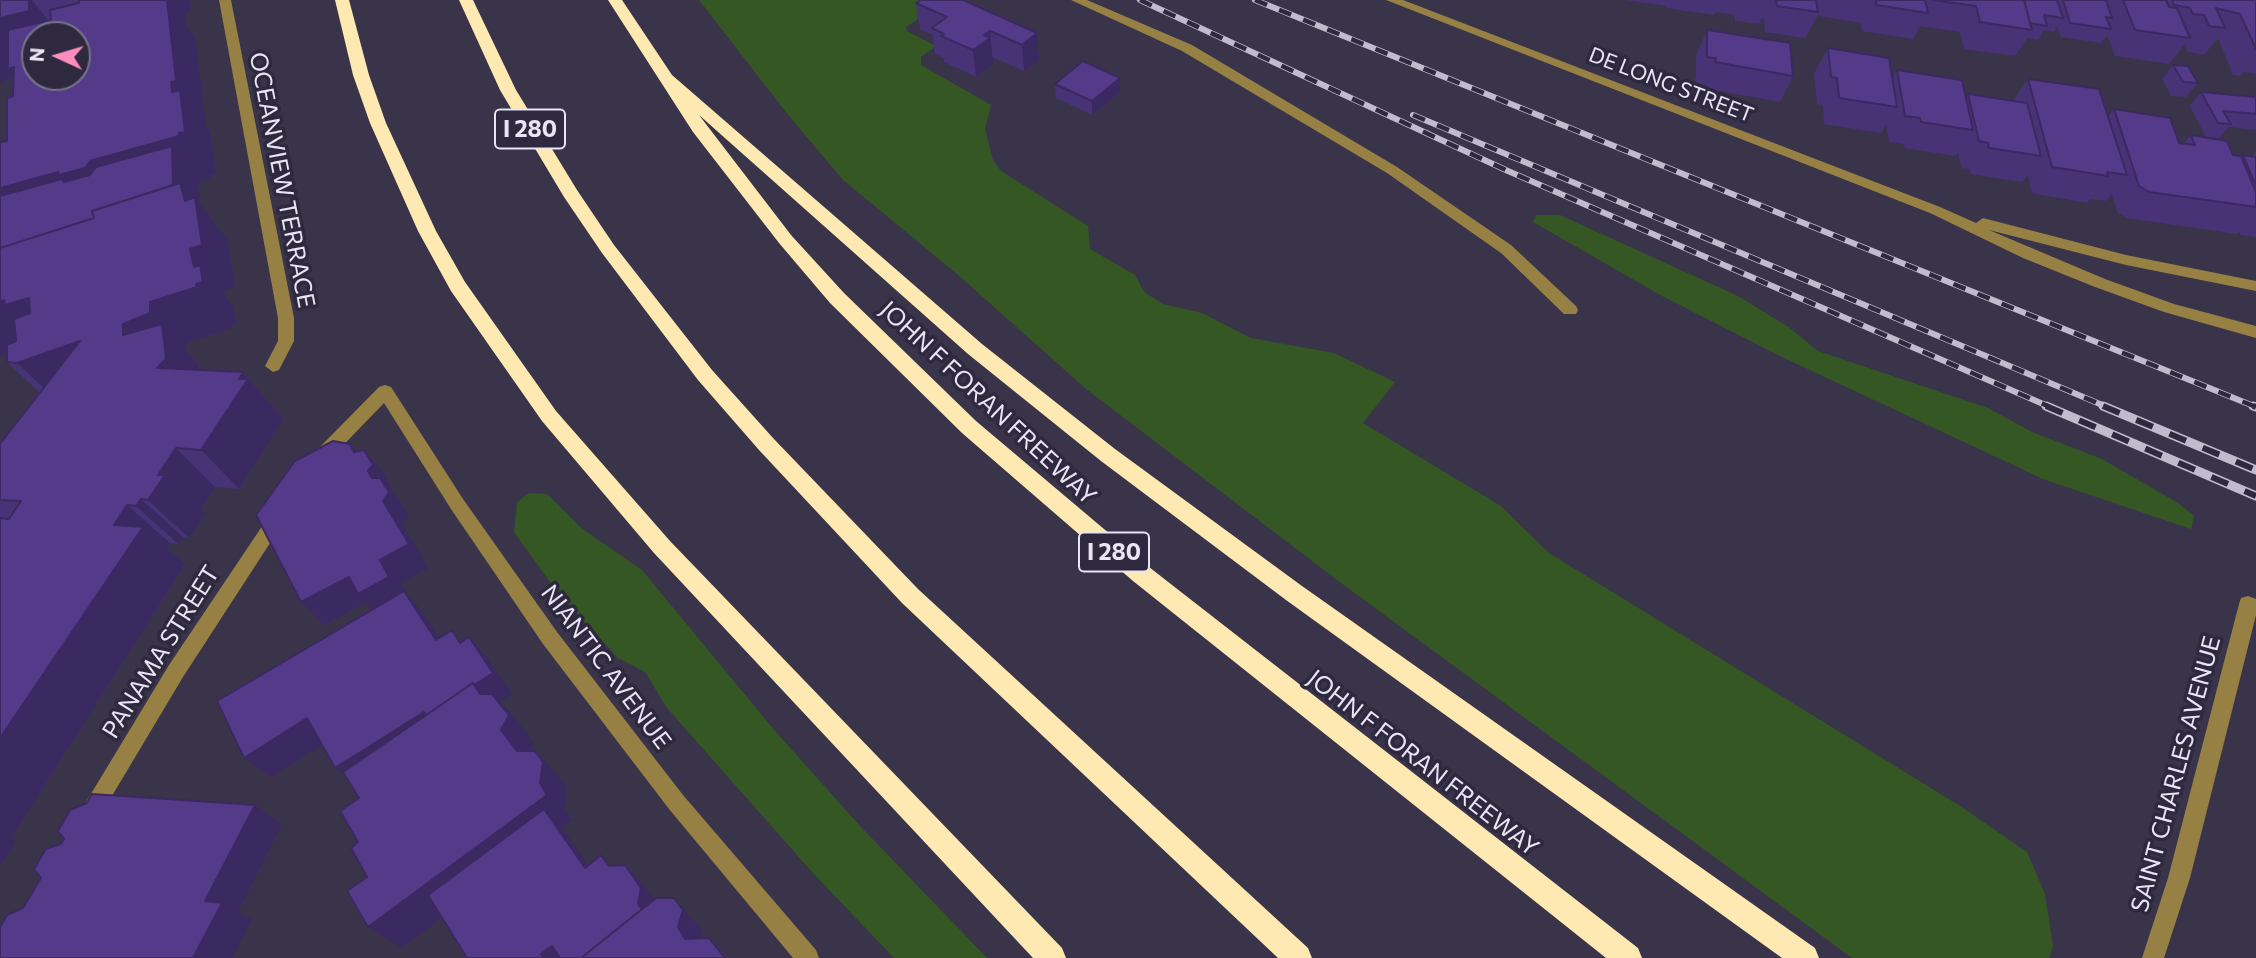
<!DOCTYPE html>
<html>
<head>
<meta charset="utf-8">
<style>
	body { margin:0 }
	#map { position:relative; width:2256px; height:958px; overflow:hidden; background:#39344a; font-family:Commissioner,sans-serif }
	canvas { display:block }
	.north { position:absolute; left:21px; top:21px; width:70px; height:70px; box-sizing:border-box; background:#2f293f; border:2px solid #797487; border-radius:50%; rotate:274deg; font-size:19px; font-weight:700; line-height:28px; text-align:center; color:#e8e5f4 }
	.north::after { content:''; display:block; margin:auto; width:24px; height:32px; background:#fd8ebe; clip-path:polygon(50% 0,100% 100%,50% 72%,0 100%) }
</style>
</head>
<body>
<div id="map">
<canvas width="2256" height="958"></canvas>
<div class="north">N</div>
</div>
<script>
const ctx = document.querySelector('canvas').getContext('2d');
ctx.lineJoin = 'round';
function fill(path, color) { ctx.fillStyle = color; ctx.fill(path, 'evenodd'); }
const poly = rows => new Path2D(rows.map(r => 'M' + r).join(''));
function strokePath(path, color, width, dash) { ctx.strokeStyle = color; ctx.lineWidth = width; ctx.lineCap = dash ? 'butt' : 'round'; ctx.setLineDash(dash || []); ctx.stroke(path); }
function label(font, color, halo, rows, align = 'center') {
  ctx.font = font + ' Commissioner,sans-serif'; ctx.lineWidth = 7; ctx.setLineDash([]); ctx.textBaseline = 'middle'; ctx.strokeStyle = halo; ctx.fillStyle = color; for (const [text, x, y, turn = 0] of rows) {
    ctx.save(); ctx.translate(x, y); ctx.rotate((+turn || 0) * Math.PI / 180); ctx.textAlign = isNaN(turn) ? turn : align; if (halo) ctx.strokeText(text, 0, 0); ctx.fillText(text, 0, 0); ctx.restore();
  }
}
fill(poly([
	[699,0,947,0,906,27,907,31,936,46,921,57,921,65,991,105,985,129,993,160,1001,171,1088,226,1090,249,1135,275,1144,292,1163,304,1202,313,1251,338,1334,353,1395,382,1363,423,1501,506,1549,553,1960,806,2027,852,2045,894,2053,946,2049,958,1852,958,1345,586,1086,389,957,274,843,180,785,111],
	[1536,215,1560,215,1738,296,1790,328,1818,351,1988,408,2032,432,2102,459,2178,503,2194,516,2191,529,2043,479,1782,357,1662,296,1533,222],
	[529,493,547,494,581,528,642,570,775,731,861,827,987,958,894,958,812,872,667,708,645,672,618,658,558,593,514,532,517,502]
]), '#355724');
fill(poly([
	[219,0,231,0,294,318,294,341,279,370,273,372,265,366,278,341,278,318,219,0],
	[1071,0,1087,0,1192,45,1397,167,1511,245,1576,306,1578,310,1576,314,1564,314,1501,253,1387,173,1182,51,1071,0],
	[1386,0,1403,0,1940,207,1976,223,1983,218,2126,255,2256,281,2256,291,2126,265,1989,230,2105,279,2174,304,2256,326,2256,338,2164,312,2095,287,2023,258,1930,213,1386,0],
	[385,385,391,387,463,499,557,632,683,795,816,950,819,958,793,958,669,809,543,644,451,509,384,403,326,463,314,463,311,458,314,453,379,387,385,385],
	[279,508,285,510,288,515,285,520,183,677,97,821,90,824,83,821,79,814,83,807,169,665,273,510,279,508],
	[2248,596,2256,599,2256,615,2190,878,2164,958,2142,958,2168,878,2239,604,2241,598,2248,596]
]), '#978044');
fill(poly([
	[335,0,349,0,369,75,386,123,436,231,465,282,556,411,670,541,1062,948,1066,958,1033,958,654,553,542,421,451,291,418,231,370,123,353,75,335,0],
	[459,0,473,0,516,90,577,190,614,245,712,370,773,438,918,589,1308,948,1312,958,1278,958,902,603,759,450,698,380,602,253,564,197,500,90,459,0],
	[608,0,622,0,672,75,982,344,1115,449,1302,586,1815,948,1819,958,1782,958,1286,600,1101,461,968,354,699,115,791,235,844,293,976,421,1149,567,1638,948,1642,958,1606,958,1133,581,962,433,830,303,779,243,693,132,608,0]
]), '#fee9b2');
const railFar1 = poly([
	[1140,0,1508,171,2050,407],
	[1255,0,2256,407],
	[1413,115,2107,407]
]);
const rail = poly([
	[2046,406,2256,496],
	[2103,406,2256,470],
	[2253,406,2256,407]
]);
strokePath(railFar1, '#c0bccd', 6);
strokePath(rail, '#c0bccd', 9);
strokePath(railFar1, '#2f293f', 4.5, [13]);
strokePath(rail, '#2f293f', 6, [18]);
fill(poly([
	[0,0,190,0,191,10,185,12,186,23,185,24,195,38,206,123,204,123,210,132,216,174,210,175,211,178,199,182,200,205,227,239,235,287,224,290,225,297,233,307,237,323,230,326,232,328,186,343,187,352,198,364,199,370,243,372,283,419,239,489,215,487,201,509,205,514,189,538,183,537,178,544,170,543,167,548,185,564,11,838,16,840,0,866,0,444,40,393,7,362,7,141,13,96,14,79,0,82],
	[1626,0,2256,0,2256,74,2244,72,2241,76,2233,75,2219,40,2216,40,2204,55,2188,52,2185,44,2169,64,2115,56,2107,35,2101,43,2061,37,2057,26,2054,32,2044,30,2038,40,2027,38,2015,56,1964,49,1960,32,1920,26,1913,39,1862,31,1861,23,1819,16,1819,13,1805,38,1765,32,1764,19,1761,19,1759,24,1735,21,1735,15,1716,12,1714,15,1667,8,1667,6],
	[916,3,1037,33,1039,60,1024,71,992,57,993,64,976,77,944,62,944,58,935,54,933,35,920,29],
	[1707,30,1793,76,1780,102,1704,88,1704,85,1696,83,1696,56],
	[1828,48,1893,78,1897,70,1966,98,1968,94,2013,101,2028,79,2108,117,2114,109,2179,143,2184,143,2191,135,2233,155,2242,157,2243,155,2251,157,2256,151,2256,237,2241,235,2239,232,2237,234,2127,218,2117,212,2112,194,2106,201,2090,199,2087,203,2032,193,2028,175,2022,182,1971,174,1970,169,1961,168,1958,152,1955,156,1905,148,1904,144,1889,142,1886,125,1881,133,1824,124,1823,105,1817,104,1814,74],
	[2173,65,2198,83,2186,97,2171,96,2162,79],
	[1055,84,1120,92,1092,115,1056,98],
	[2201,92,2256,97,2256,130,2229,127,2219,138,2206,137,2190,106]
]), '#483377');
fill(poly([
	[0,0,32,0,60,35,16,78,0,82],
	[155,0,190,0,191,10,185,12,186,23,185,24,195,38,206,123,204,123,210,132,216,174,210,175,211,178,199,182,200,204,227,239,235,287,224,290,225,297,233,307,237,323,230,326,232,328,186,343,187,352,198,364,203,399,194,408,0,217,0,158,90,161,172,92],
	[990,31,993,64,976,77,973,50,984,35],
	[1037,33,1039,60,1024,71,1022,45],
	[1120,78,1120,92,1092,115,1092,101],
	[29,298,44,342,0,356,0,302],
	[80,341,60,403,17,363],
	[243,372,283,419,239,489,201,450],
	[350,444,370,469,364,450,384,474,392,489,391,491,400,502,409,516,403,525,428,568,400,583,405,592,424,614,456,662,379,617,366,602,324,625,301,602,380,560,383,501,372,478],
	[176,448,215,487,201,509,205,514,189,538,148,500,158,475],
	[141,499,183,537,178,544,136,506],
	[127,505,170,543,167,548,185,564,11,838,16,840,0,866,0,738,114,525],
	[469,637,488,659,512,694,500,702,518,722,534,743,527,758,535,751,560,778,567,788,564,809,572,820,562,828,602,885,585,868,558,830,402,948,368,927,547,795,360,788,335,768],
	[307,718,332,739,271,777,244,758],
	[255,805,282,824,238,912,252,919,232,958,193,958,205,901],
	[625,865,641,882,657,904,630,958],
	[674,898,703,932,698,948,685,939,678,927],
	[552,946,568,958,543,958,541,954]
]), '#3b2961');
const building = poly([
	[0,0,29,0,29,11,0,18,0,0],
	[79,0,167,0,176,81,171,82,172,92,180,90,185,132,179,133,179,136,90,161,85,168,59,175,58,172,0,188,0,142,7,141,7,98,13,96,14,67,8,69,8,30,51,20,50,10,79,3,79,0],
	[35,35,77,35,77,77,35,77,35,35],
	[921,0,963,0,1037,33,1022,45,990,31,984,35,990,38,973,50,941,36,944,34,932,28,947,17,916,3,921,0],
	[1776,0,1816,0,1818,12,1777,6,1776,0],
	[1876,0,1925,0,1928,13,1876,5,1876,0],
	[1932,0,2024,0,2032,30,1980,22,1976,6,1932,0],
	[2024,0,2057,0,2063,18,2044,15,2047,26,2030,23,2024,0],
	[2063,0,2106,0,2112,18,2106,17,2111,29,2070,23,2063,0],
	[2123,0,2166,0,2169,7,2177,8,2190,38,2135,30,2123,0],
	[2172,0,2256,0,2256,49,2240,14,2216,8,2225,28,2209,26,2204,15,2193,14,2190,8,2174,5,2172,0],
	[1707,30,1790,43,1793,76,1715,62,1716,58,1707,57,1707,30],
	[1828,48,1889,58,1897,107,1839,98,1837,78,1831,77,1828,48],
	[1083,61,1120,78,1092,101,1055,84,1083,61],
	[2173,65,2188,66,2198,83,2183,82,2173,65],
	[1897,70,1962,80,1973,130,1921,122,1920,118,1905,116,1897,70],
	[2028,79,2099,89,2127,175,2107,172,2108,176,2052,167,2028,79],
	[2201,92,2256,97,2256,114,2223,111,2231,124,2218,123,2201,92],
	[1968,94,2027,103,2041,156,1989,148,1988,143,1979,141,1968,94],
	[2114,109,2170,118,2179,143,2195,145,2191,135,2227,141,2233,155,2241,156,2256,192,2256,207,2149,192,2139,186,2114,109],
	[172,146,173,185,92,211,94,218,0,248,0,188,0,196,62,179,64,182,90,175,96,167,172,146],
	[2243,155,2256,157,2256,186,2243,155],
	[180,183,185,201,195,197,202,245,190,249,194,267,200,265,203,282,196,284,197,287,150,302,150,313,123,324,123,335,162,324,166,359,157,368,243,372,239,379,248,379,201,450,176,448,158,475,165,475,148,500,141,499,136,506,127,505,114,525,143,527,0,738,0,518,9,519,21,501,0,500,0,444,80,341,17,363,7,362,7,345,16,341,14,319,30,313,29,298,5,305,4,300,0,302,0,248,94,218,92,211,180,183],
	[333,441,350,444,354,452,364,450,373,465,368,471,372,478,380,478,389,492,383,501,409,544,380,560,389,577,358,594,349,577,301,602,256,515,295,461,333,441],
	[404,591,436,640,452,630,460,643,469,637,493,673,474,685,473,683,426,715,424,712,335,768,307,718,244,758,217,701,404,591],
	[473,683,480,694,492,694,509,715,501,730,517,751,535,751,543,762,540,783,547,795,368,927,347,891,367,877,351,848,358,842,340,811,359,798,343,772,473,683],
	[92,794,255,805,205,901,222,903,193,958,0,958,0,927,7,915,23,908,41,878,34,869,46,849,61,844,64,839,58,831,70,810,87,803,92,794],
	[544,809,585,868,601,855,609,866,625,865,641,888,638,904,642,909,581,958,560,958,552,946,541,954,543,958,467,958,428,895,544,809],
	[656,898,674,898,683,910,678,927,685,939,709,938,725,958,581,958,656,898]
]);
fill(building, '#543b8a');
strokePath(building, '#3b2961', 2);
label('21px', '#e8e5f4', '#2f293f', [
	["DE LONG STREET",1671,85,21]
]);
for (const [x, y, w] of [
	[530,129,70],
	[1114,552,70]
]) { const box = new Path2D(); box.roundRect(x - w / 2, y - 19.5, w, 39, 5); ctx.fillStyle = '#2f293f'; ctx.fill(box); strokePath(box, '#e8e5f4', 2); }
label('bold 23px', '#e8e5f4', null, [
	["I 280",530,129],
	["I 280",1114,552]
]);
label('24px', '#e8e5f4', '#2f293f', [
	["OCEANVIEW TERRACE",282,180,79],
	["JOHN F FORAN FREEWAY",988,403,43],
	["PANAMA STREET",161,652,-58],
	["NIANTIC AVENUE",606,667,53],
	["JOHN F FORAN FREEWAY",1423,763,38],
	["SAINT CHARLES AVENUE",2176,774,-75]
]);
</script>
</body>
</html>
